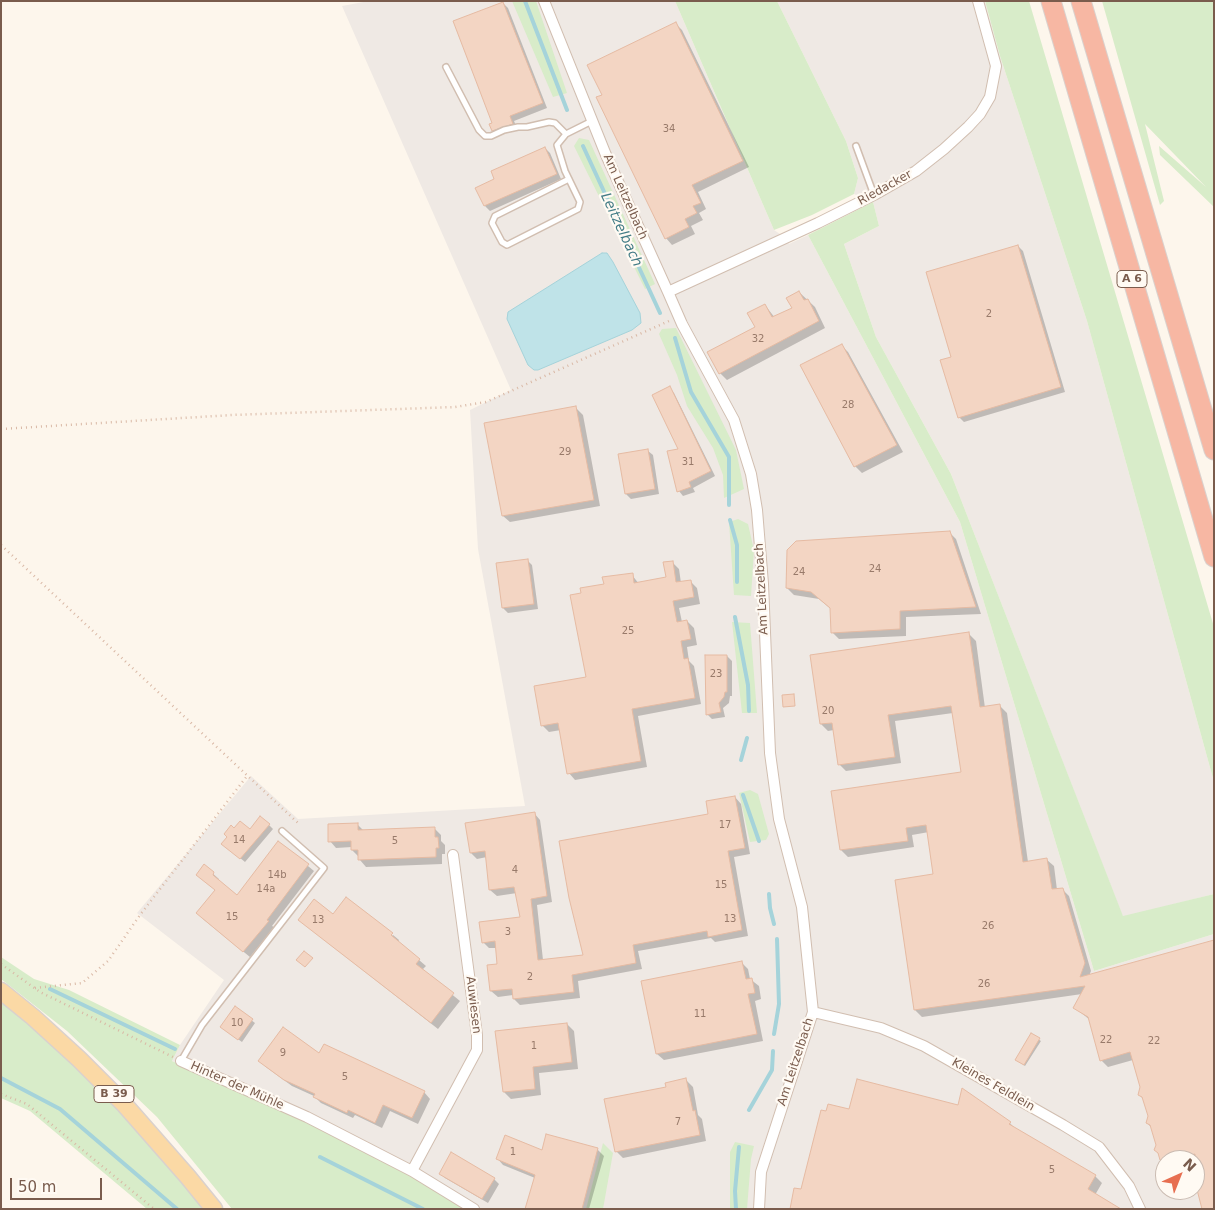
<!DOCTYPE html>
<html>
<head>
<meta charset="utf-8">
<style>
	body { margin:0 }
	#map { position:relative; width:1215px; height:1210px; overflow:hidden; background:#fdf6ec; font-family:"DejaVu Sans",sans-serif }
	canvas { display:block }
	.frame { position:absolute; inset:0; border:2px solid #7a5c4d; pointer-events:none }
	.north { position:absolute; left:1155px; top:1150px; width:50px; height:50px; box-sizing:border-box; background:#fffaf3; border:1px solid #cabbb1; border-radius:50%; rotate:44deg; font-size:14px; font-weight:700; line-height:20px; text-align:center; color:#7a5c4d }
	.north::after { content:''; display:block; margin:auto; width:18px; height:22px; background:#e76f51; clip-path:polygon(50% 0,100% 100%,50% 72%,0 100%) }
	.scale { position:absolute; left:10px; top:1178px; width:92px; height:22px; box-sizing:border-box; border:2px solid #7a5c4d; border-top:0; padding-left:6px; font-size:15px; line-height:18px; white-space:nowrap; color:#7a5c4d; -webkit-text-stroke:4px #fffaf3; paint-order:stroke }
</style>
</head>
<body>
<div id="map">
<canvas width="1215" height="1210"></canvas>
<div class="frame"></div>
<div class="north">N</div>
<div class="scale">50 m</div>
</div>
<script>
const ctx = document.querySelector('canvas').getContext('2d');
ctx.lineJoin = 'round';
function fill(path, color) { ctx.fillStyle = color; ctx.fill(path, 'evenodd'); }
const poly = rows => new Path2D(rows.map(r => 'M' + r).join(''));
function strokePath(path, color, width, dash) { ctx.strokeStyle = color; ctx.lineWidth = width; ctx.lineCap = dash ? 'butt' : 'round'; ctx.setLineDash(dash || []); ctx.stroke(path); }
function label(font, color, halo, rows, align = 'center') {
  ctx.font = font + ' "DejaVu Sans",sans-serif'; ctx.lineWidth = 4.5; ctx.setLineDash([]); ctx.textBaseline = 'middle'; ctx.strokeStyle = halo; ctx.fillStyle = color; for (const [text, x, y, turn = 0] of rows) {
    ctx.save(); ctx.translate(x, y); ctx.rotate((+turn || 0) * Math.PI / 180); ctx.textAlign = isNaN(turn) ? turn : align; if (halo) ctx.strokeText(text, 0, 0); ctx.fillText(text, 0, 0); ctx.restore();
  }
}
fill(poly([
	[369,1,675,1,774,230,786,238,789,244,808,235,960,522,1094,971,1214,934,1214,1209,465,1209,333,1134,172,1061,180,1045,224,980,137,913,251,776,298,819,525,806,478,549,470,410,511,390,342,6],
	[1165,1160,1195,1160,1195,1190,1165,1190],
	[777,1,985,1,1000,56,1087,321,1214,782,1214,894,1123,917,951,474,876,337,844,244,879,226,873,202,854,194,858,178,846,141]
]), '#efe9e4');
fill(poly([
	[512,1,536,1,567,93,553,97],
	[675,1,777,1,846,141,858,178,854,194,812,215,774,230],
	[985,1,1029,1,1214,627,1214,782,1087,321,1000,56],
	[1102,1,1214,1,1214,207,1160,155,1159,146,1206,187,1145,124,1164,201,1160,205],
	[579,138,589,140,655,284,645,289,574,146],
	[873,202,879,226,844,244,876,337,951,474,1123,916,1214,894,1214,934,1094,971,960,522,808,235],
	[676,328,736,450,744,489,724,498,723,475,713,448,687,406,677,375,659,334,662,329],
	[738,519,748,524,754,550,751,596,734,595,729,522],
	[732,622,750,623,757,713,742,713],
	[750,790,758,794,769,834,766,840,750,842,739,793],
	[1,957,34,979,69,990,180,1045,172,1061,333,1134,411,1174,465,1209,232,1209,157,1117,67,1031,1,979],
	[1,1002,48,1039,120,1110,206,1209,147,1209,30,1111,1,1098],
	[735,1142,754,1146,751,1159,747,1209,730,1209,730,1152],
	[603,1143,613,1153,603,1209,586,1209]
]), '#d8ecc9');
const water = poly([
	[602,253,607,253,613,262,640,313,641,323,632,330,538,370,534,370,528,365,507,319,508,312,602,253]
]);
fill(water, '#bfe3e8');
strokePath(water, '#a5d3da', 1);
fill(poly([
	[503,3,508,8,547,108,514,121,517,128,497,135,493,130],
	[676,24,682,30,749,167,698,192,706,209,699,213,703,220,691,226,695,234,672,245,666,238],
	[545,148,550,153,561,179,490,211,485,206,496,180],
	[1018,246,1023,251,1065,392,964,422,959,417,953,357],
	[799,292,815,307,825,328,727,380,720,373,756,327,765,305,775,318,793,308],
	[842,346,848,352,903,452,862,473,855,466],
	[669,388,674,393,715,476,693,488,695,492,683,496,679,491,680,449],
	[576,408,583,415,600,506,510,522,503,516],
	[648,451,653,455,659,494,631,499,626,494],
	[949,532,956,539,981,614,906,617,906,636,839,639,832,632,831,609,819,599,794,595,787,588],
	[527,560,532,565,538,609,508,613,503,608],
	[672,562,679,569,681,583,690,581,697,588,700,604,679,608,682,622,687,621,694,628,697,645,687,647,689,661,694,666,701,704,638,716,647,767,575,780,569,773,561,730,549,732,542,725,587,678,582,594,632,575,639,584,667,578],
	[969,634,976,641,985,708,1000,706,1007,713,1028,862,1047,860,1054,866,1057,890,1062,889,1069,896,1091,971,1089,976,1214,941,1195,1177,1195,1160,1165,1160,1165,1166,1162,1163,1160,1155,1155,1150,1157,1145,1152,1128,1147,1123,1149,1116,1145,1100,1139,1095,1141,1087,1133,1060,1108,1067,1101,1060,1090,1020,1074,1007,1082,994,922,1017,915,1010,935,875,929,832,912,835,914,847,848,857,841,850,833,792,962,773,953,713,895,721,901,763,846,771,839,764,834,730,828,731,821,724],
	[727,656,732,661,732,696,730,696,729,703,723,708,725,717,712,719,707,714],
	[735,797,741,804,750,854,734,857,748,936,715,942,711,938,638,951,642,969,578,981,580,998,520,1005,514,999,513,995,498,997,491,991,489,966,499,965,497,948,489,948,483,942,521,919,517,893,497,896,490,890,487,857,477,859,471,853,534,813,540,820,552,902,537,905,543,960,585,956,710,815],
	[357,824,364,831,434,828,441,835,441,841,445,845,445,854,442,854,442,864,366,867,360,860,359,857,352,850,352,847,336,848,330,841],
	[269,825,273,829,245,862,228,848,229,837,235,829,250,831],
	[279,842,314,871,272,926,274,927,250,957,203,919,216,891,204,866,219,879,218,881,238,897],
	[334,916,388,940,393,935,399,940,398,942,426,966,422,970,460,1001,438,1029,299,920],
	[742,963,748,969,750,979,759,986,761,999,755,1001,763,1041,664,1060,657,1054],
	[235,1008,255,1023,242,1042,225,1030],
	[567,1024,574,1031,578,1069,539,1073,541,1095,511,1099,504,1092],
	[1031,1035,1041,1041,1025,1066,1018,1061],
	[320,1055,424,1092,430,1099,418,1124,390,1111,382,1128,355,1115,353,1118,321,1103,314,1096,292,1086,266,1067],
	[686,1080,693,1087,698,1115,702,1119,706,1141,623,1158,616,1151,667,1088],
	[850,1110,1010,1123,1016,1130,1095,1176,1102,1183,1095,1195,802,1191],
	[597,1149,604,1156,589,1209,527,1209,535,1178,503,1165,497,1158,542,1152],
	[440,1173,494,1179,499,1184,488,1203,445,1178]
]), '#0003');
strokePath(poly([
	[525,1,567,110],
	[583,146,660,313],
	[675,338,691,392,729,457,729,505],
	[730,520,737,545,737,582],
	[735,617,748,685,749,711],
	[741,760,747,738],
	[743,795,759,841],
	[769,894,770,908,774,924],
	[50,989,175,1049],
	[774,1034,779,1004,777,939],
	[1,1078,60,1109,177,1209],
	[749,1110,772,1070,773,1051],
	[320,1157,423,1209],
	[736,1209,735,1191,739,1147]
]), '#a5d3da', 4);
const building = poly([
	[503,2,543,103,510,116,513,124,492,131,489,124,492,123,453,21,503,2],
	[676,22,743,161,692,185,701,203,693,206,697,213,685,219,689,227,665,239,596,97,602,95,587,65,676,22],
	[545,147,557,174,484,206,475,188,494,179,491,171,545,147],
	[1018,245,1061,387,958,418,940,360,951,357,926,272,1018,245],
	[799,291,804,300,808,299,819,321,719,374,707,352,755,327,747,313,765,304,772,317,792,308,786,298,799,291],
	[842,344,897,445,854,467,800,365,842,344],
	[670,386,711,471,689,482,691,487,677,492,667,451,678,449,652,395,670,386],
	[576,406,594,500,502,516,484,423,576,406],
	[648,449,655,489,625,494,618,454,648,449],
	[950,531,976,607,900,611,900,629,831,633,830,608,811,592,786,588,787,550,796,541,950,531],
	[528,559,534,604,502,608,496,563,528,559],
	[673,561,676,582,691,580,694,597,673,601,677,622,687,620,691,639,681,641,684,659,688,658,695,698,632,709,641,761,567,774,558,723,541,726,534,686,586,677,570,595,581,593,580,588,604,584,602,577,633,573,634,583,666,577,663,562,673,561],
	[969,632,980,707,1000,704,1023,862,1047,858,1052,889,1063,888,1085,963,1080,977,1214,940,1214,1209,1202,1209,1195,1182,1195,1154,1174,1160,1160,1160,1158,1153,1154,1150,1156,1145,1150,1125,1146,1123,1148,1116,1142,1097,1138,1095,1140,1087,1130,1052,1100,1061,1088,1017,1073,1008,1085,986,914,1010,895,880,933,874,926,825,906,828,908,841,840,850,831,791,961,772,951,706,888,715,895,757,838,765,832,723,820,724,810,655,969,632],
	[705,655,727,655,727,692,725,692,724,697,719,703,721,712,706,715,705,655],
	[794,694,795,706,783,707,782,695,794,694],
	[735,796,745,848,728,851,742,930,708,937,707,931,633,945,636,963,572,975,574,992,513,999,512,989,490,991,487,965,497,964,495,941,482,943,479,922,520,917,514,887,489,890,485,851,470,853,465,823,535,812,547,896,531,899,538,960,583,955,569,898,559,841,708,814,706,801,735,796],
	[260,816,270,824,240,859,221,844,227,837,224,834,231,825,234,828,240,821,250,829,260,816],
	[358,823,358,830,435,827,435,837,438,837,439,848,436,848,436,857,358,860,358,850,351,850,351,841,328,842,328,824,358,823],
	[278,841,309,864,267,920,269,921,243,952,196,913,215,890,196,875,204,864,214,872,213,875,237,895,278,841],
	[346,897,393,933,391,935,420,959,416,964,454,993,431,1023,298,920,314,899,333,914,346,897],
	[304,951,313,958,305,967,296,960,304,951],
	[742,961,746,979,752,978,755,993,748,994,757,1034,656,1054,641,981,742,961],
	[235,1006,253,1019,238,1040,220,1027,235,1006],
	[567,1023,572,1062,533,1067,535,1089,503,1092,495,1031,567,1023],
	[283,1027,319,1053,324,1044,425,1091,412,1118,383,1105,375,1123,348,1110,347,1113,313,1097,315,1094,284,1080,258,1061,283,1027],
	[1031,1033,1040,1038,1024,1065,1015,1060,1031,1033],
	[686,1078,693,1111,695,1110,700,1135,615,1152,604,1099,666,1087,665,1083,686,1078],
	[857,1079,958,1105,962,1088,1011,1122,1009,1124,1096,1175,1088,1189,1121,1209,790,1209,794,1188,801,1189,821,1110,826,1111,828,1104,849,1109,857,1079],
	[546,1134,598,1148,582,1209,525,1209,535,1175,496,1159,505,1135,542,1150,546,1134],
	[451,1152,495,1178,482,1199,439,1174,451,1152]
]);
fill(building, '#f3d5c3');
strokePath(building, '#e6bba3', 1);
const service = poly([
	[446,67,479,130,485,136,491,136,504,130,518,127,527,127,549,122,555,123,566,134],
	[856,146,874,195],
	[569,179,495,216,492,223,502,242,507,245,509,244,578,209,580,202,565,171,557,145,566,134,592,121],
	[181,1061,202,1025,324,868,282,831]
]);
const minor = poly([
	[544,1,606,155,668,292,682,324,734,420,751,474,757,510,763,584,770,753,779,819,802,907,813,1012,761,1172,759,1209],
	[668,292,818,223,874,195,916,171,944,149,968,127,980,114,990,97,996,66,978,1],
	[813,1012,881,1028,924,1046,1063,1125,1099,1147,1129,1186,1140,1209],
	[181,1061,307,1117,412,1171,474,1209],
	[412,1171,477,1050,477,1035,453,855]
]);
const primary = poly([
	[1,991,33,1017,79,1059,124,1104,188,1177,214,1209]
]);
const motorway = poly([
	[1051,1,1214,557],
	[1081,1,1214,450]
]);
strokePath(service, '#d1beb0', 8);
strokePath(minor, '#d1beb0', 12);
strokePath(primary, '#dad1cd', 19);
strokePath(motorway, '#dad1cd', 21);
strokePath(poly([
	[1,429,232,415,455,407,486,402,669,321],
	[1,545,298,823],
	[1,964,40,992,173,1057],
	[35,988,82,983,108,961,140,915,247,776],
	[1,1094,27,1104,154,1209]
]), '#d9b8a5', 2.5, [1, 4]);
strokePath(service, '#fff', 5);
strokePath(minor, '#fff', 10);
strokePath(primary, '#fbd9a5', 16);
strokePath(motorway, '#f7b7a3', 19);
label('10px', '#987a6a', null, [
	["34",669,129],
	["2",989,314],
	["32",758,339],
	["28",848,405],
	["29",565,452],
	["31",688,462],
	["24",875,569],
	["24",799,572],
	["25",628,631],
	["23",716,674],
	["20",828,711],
	["17",725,825],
	["14",239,840],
	["5",395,841],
	["4",515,870],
	["14b",277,875],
	["15",721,885],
	["14a",266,889],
	["15",232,917],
	["13",730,919],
	["13",318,920],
	["26",988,926],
	["3",508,932],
	["2",530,977],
	["26",984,984],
	["11",700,1014],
	["10",237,1023],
	["22",1106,1040],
	["22",1154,1041],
	["1",534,1046],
	["9",283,1053],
	["5",345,1077],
	["7",678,1122],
	["1",513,1152],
	["5",1052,1170]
]);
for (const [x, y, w] of [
	[1132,279,30],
	[114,1094,40]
]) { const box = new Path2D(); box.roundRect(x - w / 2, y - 8.5, w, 17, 4); ctx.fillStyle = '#fffaf3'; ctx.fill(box); strokePath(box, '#7a5c4d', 1); }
label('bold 11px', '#7a5c4d', null, [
	["A 6",1132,279],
	["B 39",114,1094]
]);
label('12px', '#7a5c4d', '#fffaf3', [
	["Riedacker",885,188,-29],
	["Am Leitzelbach",625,197,66],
	["Am Leitzelbach",762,589,-93],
	["Auwiesen",473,1005,83],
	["Am Leitzelbach",796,1062,-72],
	["Kleines Feldlein",993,1085,30],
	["Hinter der Mühle",237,1086,24]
]);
label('italic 14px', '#437c86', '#fffaf3', [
	["Leitzelbach",621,230,65]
]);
</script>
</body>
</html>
